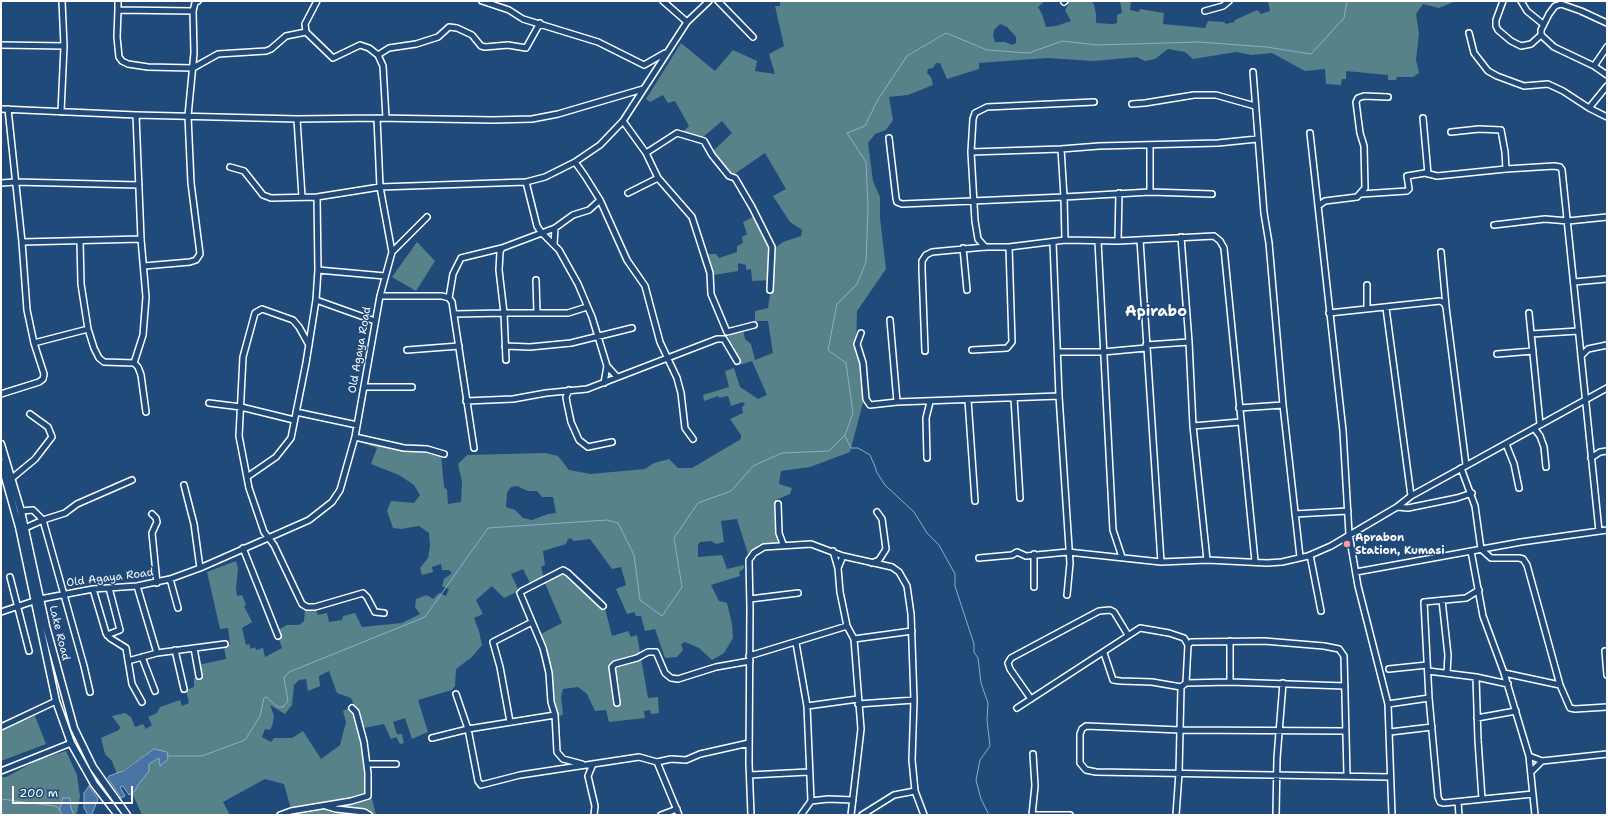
<!DOCTYPE html>
<html>
<head>
<meta charset="utf-8">
<style>
	body { margin:0 }
	#map { position:relative; width:1608px; height:816px; overflow:hidden; background:#1f4a7a; font-family:"Shantell Sans",sans-serif }
	canvas { display:block }
	.frame { position:absolute; inset:0; border:2px solid #fff; pointer-events:none }
	.scale { position:absolute; left:12px; top:786px; width:121px; height:18px; box-sizing:border-box; border:2px solid #fff; border-top:0; padding-left:5px; font-size:12px; line-height:14px; white-space:nowrap; color:#fff; -webkit-text-stroke:3px #1f4a7a; paint-order:stroke }
</style>
</head>
<body>
<div id="map">
<canvas width="1608" height="816"></canvas>
<div class="frame"></div>
<div class="scale">200 m</div>
</div>
<script>
const ctx = document.querySelector('canvas').getContext('2d');
ctx.lineJoin = 'round';
function fill(path, color) { ctx.fillStyle = color; ctx.fill(path, 'evenodd'); }
const poly = rows => new Path2D(rows.map(r => 'M' + r).join(''));
function strokePath(path, color, width, dash) { ctx.strokeStyle = color; ctx.lineWidth = width; ctx.lineCap = dash ? 'butt' : 'round'; ctx.setLineDash(dash || []); ctx.stroke(path); }
function label(font, color, halo, rows, align = 'center') {
  ctx.font = font + ' "Shantell Sans",sans-serif'; ctx.lineWidth = 3; ctx.setLineDash([]); ctx.textBaseline = 'middle'; ctx.strokeStyle = halo; ctx.fillStyle = color; for (const [text, x, y, turn = 0] of rows) {
    ctx.save(); ctx.translate(x, y); ctx.rotate((+turn || 0) * Math.PI / 180); ctx.textAlign = isNaN(turn) ? turn : align; if (halo) ctx.strokeText(text, 0, 0); ctx.fillText(text, 0, 0); ctx.restore();
  }
}
fill(poly([
	[780,1,1045,1,1038,7,1042,14,1046,27,1056,26,1071,21,1065,10,1070,1,1090,1,1094,4,1096,15,1096,23,1113,24,1117,23,1117,15,1122,13,1120,1,1131,1,1130,10,1139,12,1140,9,1164,13,1163,24,1205,28,1208,21,1224,22,1226,24,1234,22,1235,20,1257,10,1261,14,1270,11,1268,1,1456,1,1439,8,1423,4,1416,14,1419,33,1416,60,1419,73,1413,77,1397,77,1396,80,1388,80,1388,75,1346,71,1346,79,1342,79,1341,85,1326,84,1325,69,1305,71,1272,53,1252,55,1236,52,1193,59,1185,52,1168,49,1155,59,1145,61,1137,57,1094,61,1047,58,979,63,979,69,947,79,940,63,936,63,933,68,928,69,927,73,931,77,933,85,908,95,889,97,893,120,886,130,875,134,868,143,873,181,880,197,880,218,886,269,857,311,856,351,863,372,865,395,850,452,810,467,781,471,779,484,792,488,790,494,776,500,776,513,781,543,763,546,748,554,737,519,721,521,724,542,716,544,711,541,700,542,698,545,698,557,722,555,727,569,744,565,744,568,739,572,740,576,711,585,719,601,727,603,732,624,733,638,724,653,712,660,699,648,685,642,681,644,683,650,677,657,665,658,655,629,645,631,641,616,636,616,634,612,627,614,616,589,626,585,621,567,612,569,590,539,574,541,570,538,568,539,566,544,543,551,545,565,541,567,544,578,530,583,523,569,511,574,519,591,504,598,492,586,476,600,483,614,474,618,479,631,482,645,472,657,456,669,455,686,452,690,418,700,428,732,412,739,405,718,393,722,397,734,402,734,404,743,400,744,396,737,391,739,384,724,364,728,351,698,337,693,329,671,319,676,320,686,308,691,306,679,299,680,294,685,292,705,285,714,270,705,274,716,272,726,270,730,265,729,262,737,271,742,274,738,292,738,303,731,321,759,340,745,346,722,343,711,350,708,359,727,363,743,366,795,291,809,284,784,265,779,223,802,230,815,142,815,132,793,135,791,138,785,149,771,149,764,156,759,161,758,159,762,168,759,154,749,117,774,112,761,105,754,101,738,119,730,120,727,112,716,125,713,131,717,135,727,143,724,146,729,152,725,148,717,157,713,160,707,180,700,182,706,189,703,186,690,194,687,194,679,199,677,198,665,226,659,224,646,230,644,228,628,220,629,207,572,236,561,238,568,236,588,237,596,242,595,246,605,244,606,252,622,242,628,246,645,249,644,251,649,255,647,256,650,263,648,265,657,282,648,278,637,278,630,287,625,299,625,304,621,305,609,315,608,318,615,327,613,329,622,342,620,343,616,355,613,362,627,402,623,420,614,415,607,416,599,427,595,433,599,439,593,446,596,449,589,442,586,444,579,452,573,449,570,442,570,441,564,432,567,433,572,422,575,420,568,428,558,430,546,429,533,419,526,401,529,393,528,387,511,391,501,414,503,420,495,414,485,399,475,371,464,377,448,360,442,360,441,413,452,441,454,444,487,447,490,448,504,461,502,462,482,458,464,467,455,545,453,558,456,569,470,590,474,645,469,654,463,669,459,678,468,692,468,741,439,741,435,730,419,743,413,742,407,745,405,743,402,731,406,728,396,719,398,718,396,704,401,703,395,729,387,725,371,734,368,740,387,758,399,767,395,752,361,739,365,728,336,743,330,745,339,751,344,755,360,773,353,768,321,755,321,755,311,768,308,772,280,752,281,751,269,746,270,746,265,738,263,738,271,714,275,708,254,716,254,719,258,737,252,737,246,743,243,742,237,747,234,743,222,753,217,775,248,783,242,801,236,802,230,790,222,773,196,786,189,765,153,733,175,713,151,732,133,722,121,703,137,693,136,684,131,689,126,675,101,668,103,663,95,650,102,646,99,681,43,715,71,733,50,757,61,755,71,775,74,769,54,784,46,775,6,780,6],
	[1000,24,1007,27,1016,37,1016,43,1012,45,1005,42,995,42,993,35,994,30],
	[517,486,528,491,537,491,542,497,553,497,556,513,548,514,532,520,523,518,515,510,506,507,507,493,511,487],
	[417,242,435,261,416,291,392,277],
	[562,572,567,573,605,608,612,636,628,631,631,637,637,635,648,698,658,697,659,713,651,714,650,710,644,711,645,718,609,722,606,710,595,711,587,694,578,687,563,689,561,697,563,714,560,716,557,714,549,663,541,634,562,623,544,581],
	[35,716,46,744,1,761,1,729],
	[66,751,77,775,80,797,77,813,74,815,70,808,70,798,63,798,59,811,63,815,1,815,1,777,6,777,38,760],
	[372,799,376,815,288,815,295,812]
]), '#57828a');
const water = poly([
	[154,749,167,752,168,759,160,766,159,758,149,764,149,771,138,785,135,791,129,795,123,786,120,787,125,796,121,798,108,778,109,776,123,771,154,749],
	[89,786,98,799,92,814,93,815,88,815,84,808,84,793,89,786],
	[63,798,70,798,71,808,74,815,63,815,59,811,63,798]
]);
fill(water, '#4874a3');
strokePath(water, '#91acc8', 1);
strokePath(poly([
	[845,436,851,448,858,448,870,455,876,469,876,471,885,485,914,512,927,533,939,545,955,574,955,586,974,644,974,652,978,658,981,683,988,703,987,720,990,746,980,760,976,780,981,799,989,815],
	[168,756,202,756,245,740,260,716,264,698,266,697,278,707,283,707,288,701,284,678,289,672,425,617,488,528,607,520,618,523,634,555,640,600,662,616,682,587,674,538,698,503,731,491,753,466,782,453,829,451,845,435,853,413,846,363,828,350,837,304,857,284,866,262,868,208,866,162,847,133,865,126,877,101,907,56,946,33,987,50,1029,53,1062,41,1097,45,1199,42,1266,47,1311,54,1344,18,1347,1],
	[1,799,55,806,61,810]
]), '#91acc8', 1);
const minor = poly([
	[118,1,118,10,193,11],
	[317,1,305,24,306,32,333,58,360,45,369,48,378,55,383,66,386,118],
	[482,1,509,10,523,19,598,42,644,65,665,53],
	[663,1,687,22],
	[718,1,753,37],
	[1503,1,1496,20,1496,26,1498,30,1511,41,1521,46,1531,44,1541,35],
	[1521,1,1527,11,1543,24],
	[1064,2,1065,1],
	[118,10,117,37,119,57,122,61,128,64,148,67,193,68,218,54,266,51,271,49,286,36,306,32],
	[1205,11,1223,6,1229,1],
	[1607,23,1581,11,1561,4,1555,6,1549,14,1541,30,1541,35,1554,47,1594,66,1607,75],
	[1469,33,1474,53,1488,71,1497,76,1524,86,1548,84,1563,91,1589,108,1607,117],
	[1,45,64,46],
	[378,55,389,48,416,44,438,37,449,27,457,28,472,35,481,46,485,47,508,45,526,48,540,23],
	[1594,66,1607,47],
	[1253,72,1264,213,1269,243,1283,405,1300,557],
	[1132,104,1145,103,1194,95,1216,95,1255,106],
	[1589,108,1607,86],
	[1,109,136,115,297,119,377,118,493,120,532,119,558,114,643,89],
	[61,112,64,46,62,1],
	[1423,118,1428,174],
	[297,119,302,197],
	[623,121,646,153,677,133,704,141,712,155,729,176,735,178,752,207,772,247,770,290],
	[1451,132,1479,129,1501,130,1505,152,1506,169],
	[1310,133,1343,431,1349,534,1358,586,1388,704,1392,815],
	[889,138,896,198,897,202,902,204,1064,197,1061,149],
	[1150,146,1150,192],
	[971,152,1061,149,1099,146,1218,143,1257,139],
	[646,153,658,178,692,217,710,273,711,294,727,332,754,325],
	[575,162,585,176,600,200,627,260,645,286,660,342,677,378,681,393,685,428,693,439],
	[230,167,244,171,263,195,271,198,317,197,380,187,526,182,545,177,575,162,600,145,623,121,687,22,709,1],
	[526,182,537,226,541,232,559,250,578,284,592,317,607,366,604,383],
	[1,183,15,182,139,185],
	[628,193,658,178],
	[1361,194,1407,191,1409,189,1407,176,1425,173,1437,176,1506,169,1554,166,1560,167,1562,170,1599,531],
	[1318,206,1325,201,1357,197,1365,188,1364,146,1360,133,1356,102,1358,98,1364,96,1388,97],
	[1494,225,1545,219,1568,221,1607,217],
	[1181,237,1189,342,1193,426,1207,560],
	[1065,240,1064,197,1150,192,1212,194],
	[1140,240,1161,562],
	[80,241,81,284,88,329,94,348,99,358,104,362,134,363,138,367,141,375,146,412],
	[1098,241,1113,530,1122,557],
	[1118,241,1119,193],
	[22,242,141,239],
	[1053,242,1059,396,1070,563,1067,595],
	[554,244,555,228],
	[985,247,978,239,975,221,971,152,973,119,975,113,987,107,1094,102],
	[963,248,967,290],
	[392,252,427,217],
	[1441,252,1446,306],
	[144,266,190,262,196,260,200,254,191,183,188,116,194,53,193,11,195,3,198,1],
	[318,270,385,276],
	[536,280,537,313],
	[1574,282,1607,279],
	[380,296,442,296,449,298,452,302,474,448],
	[449,298,453,274,461,258,502,248],
	[316,300,375,321],
	[1386,308,1411,496],
	[1367,309,1367,285],
	[1329,313,1440,301,1444,303,1446,307,1466,465],
	[1529,313,1540,424],
	[455,314,504,313,499,270,500,252,502,248,555,228,573,215,589,210,600,200],
	[890,320,897,402],
	[861,333,857,344,863,363,866,399,870,405,897,402,1059,396],
	[1531,334,1578,331],
	[34,343,88,329],
	[309,345,299,327,293,320,262,309,255,313,243,357,239,436,249,488,264,532,274,545,302,604,307,607,315,607,363,593,367,597,375,612,384,613],
	[1146,345,1189,342],
	[505,346,530,347,571,343,632,328],
	[407,350,459,346],
	[972,350,1007,348,1012,342,1009,247],
	[925,351,922,270,922,261,926,255,932,252,985,247,1009,247,1065,240,1118,241,1214,236,1220,241,1224,248,1255,561],
	[1058,352,1103,352,1146,348],
	[1497,354,1533,351],
	[1581,356,1588,349,1607,345],
	[506,360,504,313,568,313,587,307],
	[134,363,143,335,146,297,141,239,136,115],
	[607,366,617,377],
	[364,387,412,387],
	[569,390,566,397,567,403,571,422,579,440,588,447,612,442],
	[1,394,39,382,43,379,44,374,34,343,27,310,22,242,8,109],
	[1014,398,1020,498],
	[968,400,975,501],
	[466,401,513,399,546,393,587,389,717,339,724,339,737,361],
	[209,403,241,407,294,420],
	[1239,408,1283,405],
	[296,412,357,425],
	[1193,426,1240,422],
	[1534,428,1540,436,1544,447,1546,467],
	[355,437,404,448,427,449,444,454],
	[1506,444,1514,464,1519,488],
	[927,458,926,418,930,402],
	[1591,458,1600,452,1607,451],
	[1461,468,1475,506,1481,549,1491,558,1519,558,1523,559,1527,565,1560,685,1570,708,1575,709,1607,707],
	[247,477,276,457,291,438,306,363,316,300,318,270,317,197],
	[11,479,35,459,52,437,48,427,30,414],
	[184,485,194,524,200,568],
	[778,504,779,533,783,544],
	[1397,507,1408,508,1457,498,1472,493],
	[21,511,33,510,43,520,65,513,77,504,132,480],
	[152,514,156,518,157,522,152,533,157,583],
	[1295,514,1348,511],
	[25,528,43,520,84,666,90,692],
	[243,548,278,636],
	[833,551,838,568,840,592,847,626,854,639,861,729,851,815],
	[1471,551,1483,616,1504,673,1529,756,1535,815],
	[1034,554,1034,587],
	[1310,555,1321,611],
	[979,558,1012,555,1017,552,1026,556,1068,552,1161,562,1207,560,1267,563,1282,562,1308,556,1331,546,1397,507,1411,496,1607,388],
	[872,563,879,560,886,549,882,519,877,512],
	[838,568,843,556],
	[1356,572,1521,542,1607,530],
	[10,577,29,651],
	[170,579,178,608],
	[137,586,157,653],
	[93,589,106,633,110,638,126,648,132,684,142,702],
	[1479,590,1466,598,1424,602,1429,698,1438,797,1440,802,1444,803,1533,794],
	[40,599,93,589,137,586,170,579,200,568,309,520,332,502,340,490,355,437,380,296,392,252,380,187,377,118],
	[750,599,798,593],
	[1442,600,1448,655,1447,673],
	[1,612,34,601],
	[107,635,120,630,109,588],
	[854,639,912,631],
	[1230,641,1230,682],
	[796,643,807,706,811,801,828,799,853,800],
	[194,648,199,676],
	[175,650,184,689],
	[1605,651,1607,675],
	[1104,653,1113,680,1121,681,1152,682,1181,687,1186,683,1230,682,1345,686],
	[749,656,847,626],
	[142,657,155,691],
	[128,661,157,653,225,644],
	[1389,669,1427,665],
	[1428,671,1476,677,1508,684],
	[1504,673,1560,685],
	[1476,677,1478,740,1482,799],
	[1186,683,1188,645,1191,642,1264,641,1324,646,1339,649,1344,656,1347,775],
	[456,694,468,729,478,781,481,785,520,775,639,757,657,762,679,815],
	[1031,699,1010,669,1008,663,1011,658,1099,611,1110,610,1114,612,1128,635],
	[617,703,612,667,615,664,637,658,648,652,656,652,665,673,671,678,678,679,716,667,750,661],
	[858,704,914,700,912,760,915,791,924,815],
	[1388,704,1429,698],
	[807,706,858,699],
	[1017,708,1140,628,1169,633,1184,638,1188,645],
	[1477,718,1516,711],
	[510,722,500,667,493,642,532,622],
	[1,727,56,701],
	[1345,731,1180,730,1086,726,1082,729,1080,734,1080,763,1086,770,1096,772,1390,777],
	[1390,732,1432,727],
	[432,738,468,729,555,715],
	[1529,756,1542,761,1607,754],
	[657,762,671,759,686,760,700,754,749,743],
	[367,764,396,764],
	[582,764,563,759,557,752,555,715,551,702,549,673,546,660,543,648,520,593,522,591,563,570,568,573,603,606],
	[593,764,588,776,595,806,594,815],
	[1,771,71,743],
	[1531,772,1542,761],
	[750,775,808,772],
	[1458,802,1459,815],
	[326,806,336,809,364,812,369,815],
	[280,815,291,811,351,801,368,796,368,773,364,742,356,712,352,708],
	[661,815,677,809],
	[751,815,749,763,750,608,749,560,754,553,764,547,811,544,843,556,892,567,899,572,907,586,911,614,914,700],
	[801,815,811,801],
	[862,815,894,795,915,791],
	[1032,815,1035,786,1033,754],
	[1032,815,1070,815],
	[1176,815,1179,773,1181,687],
	[1276,815,1277,758,1283,683]
]);
const major = poly([
	[1,444,21,511,46,626,74,728,93,767,127,815],
	[1,463,19,527,56,701,71,743,94,784,118,815]
]);
strokePath(minor, '#fff', 8);
strokePath(major, '#fff', 9);
strokePath(minor, '#1f4a7a', 5);
strokePath(major, '#1f4a7a', 6);
for (const [x, y, r, color] of [
	[1347,544,4,"#ff9aa2"]
]) { const dot = new Path2D(); dot.arc(x, y, r, 0, 2 * Math.PI); ctx.fillStyle = color; ctx.fill(dot); strokePath(dot, '#1f4a7a', 1.5); }
label('11px', '#fff', '#1f4a7a', [
	["Old Agaya Road",360,350,-80],
	["Old Agaya Road",110,578,-7],
	["Lake Road",59,633,76]
]);
label('bold 11px', '#fff', '#1f4a7a', [
	["Aprabon",1355,538],
	["Station, Kumasi",1355,551]
], 'left');
label('bold 15px', '#fff', '#1f4a7a', [
	["Apirabo",1156,312]
]);
</script>
</body>
</html>
